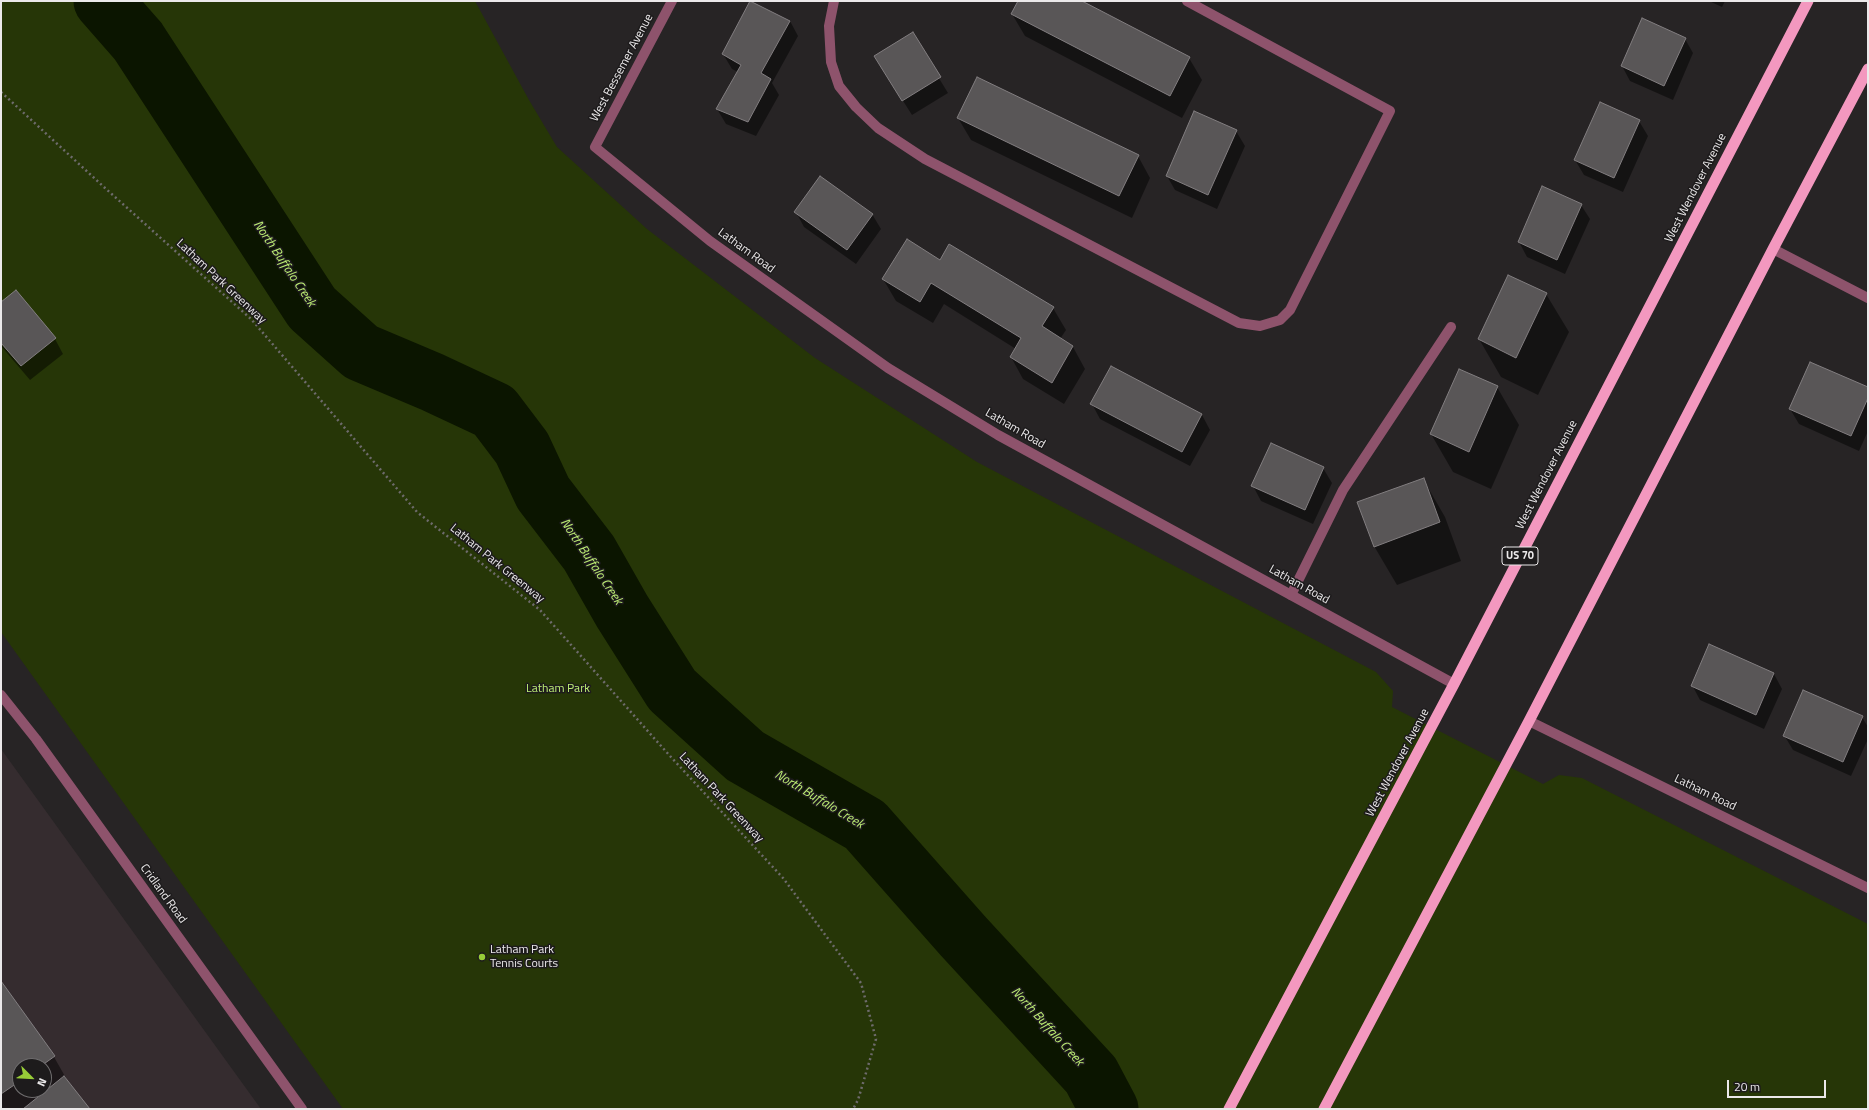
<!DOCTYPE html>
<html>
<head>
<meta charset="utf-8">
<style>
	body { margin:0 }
	#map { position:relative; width:1869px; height:1110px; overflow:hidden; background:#272425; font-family:"Titillium Web",sans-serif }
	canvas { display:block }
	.frame { position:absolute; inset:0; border:2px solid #ebe9ea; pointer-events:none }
	.north { position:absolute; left:12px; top:1058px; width:40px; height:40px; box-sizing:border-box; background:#1d1b1c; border:1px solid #6f6d6e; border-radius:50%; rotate:114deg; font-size:11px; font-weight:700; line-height:16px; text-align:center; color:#ebe9ea }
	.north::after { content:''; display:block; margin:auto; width:14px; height:18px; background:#97cc38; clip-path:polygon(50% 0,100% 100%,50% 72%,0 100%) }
	.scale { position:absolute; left:1727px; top:1080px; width:99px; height:18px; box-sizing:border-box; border:2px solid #ebe9ea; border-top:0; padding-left:5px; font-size:12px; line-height:14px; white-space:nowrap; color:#ebe9ea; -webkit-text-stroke:3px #1d1b1c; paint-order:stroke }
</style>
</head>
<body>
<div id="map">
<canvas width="1869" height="1110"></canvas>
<div class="frame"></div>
<div class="north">N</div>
<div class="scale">20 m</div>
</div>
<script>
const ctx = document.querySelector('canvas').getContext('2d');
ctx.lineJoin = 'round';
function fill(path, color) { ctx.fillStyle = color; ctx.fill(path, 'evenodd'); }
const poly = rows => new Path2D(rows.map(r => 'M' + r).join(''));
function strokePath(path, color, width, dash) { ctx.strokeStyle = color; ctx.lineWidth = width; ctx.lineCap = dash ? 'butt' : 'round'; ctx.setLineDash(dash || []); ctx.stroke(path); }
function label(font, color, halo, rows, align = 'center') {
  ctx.font = font + ' "Titillium Web",sans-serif'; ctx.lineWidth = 3; ctx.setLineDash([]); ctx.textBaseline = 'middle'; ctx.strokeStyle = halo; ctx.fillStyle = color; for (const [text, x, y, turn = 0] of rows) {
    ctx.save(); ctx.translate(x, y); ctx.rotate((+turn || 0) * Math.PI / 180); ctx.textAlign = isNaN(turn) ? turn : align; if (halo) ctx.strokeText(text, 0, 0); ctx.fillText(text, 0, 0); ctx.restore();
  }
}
fill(poly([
	[1,749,261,1109,1,1109],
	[20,1066,44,1066,44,1090,20,1090]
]), '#352c2f');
fill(poly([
	[1,1,475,1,529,100,557,147,647,229,815,358,977,462,1376,672,1393,691,1392,707,1543,784,1559,775,1582,778,1868,924,1868,1109,343,1109,1,632]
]), '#263607');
fill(poly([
	[1019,1,1080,1,1189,58,1202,80,1182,118,1025,36,1012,14],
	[1709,1,1725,1,1722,7],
	[1642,20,1685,39,1693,53,1673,100,1630,81,1622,66],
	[790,21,798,36,772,83,779,95,756,136,726,124,717,109,738,72,732,69,723,54],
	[912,34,948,93,912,115,884,71],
	[958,118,1138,156,1150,178,1132,218,971,140],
	[1639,121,1648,136,1623,192,1584,175,1575,160],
	[1236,131,1245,146,1217,209,1175,190,1167,176],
	[1581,205,1590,219,1565,274,1527,257,1519,242],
	[796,212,872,214,881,229,856,264,804,227],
	[940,261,1053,308,1066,330,1060,339,1073,347,1085,369,1064,404,1023,379,1011,357,1016,349,944,304,933,323,896,301,883,279],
	[1546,294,1569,332,1538,395,1501,377,1479,339],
	[1,303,55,339,63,354,30,380,1,346],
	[1111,367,1202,415,1210,430,1190,466,1100,419,1092,404],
	[1497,387,1519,425,1491,489,1453,472,1431,434],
	[1868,388,1868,431,1859,451,1799,424,1790,409],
	[1323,468,1332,483,1313,524,1261,501,1253,486],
	[1423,479,1445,517,1461,561,1397,585,1374,546],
	[1774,674,1782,689,1764,729,1700,700,1692,685],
	[1862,717,1868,727,1868,739,1851,776,1793,750,1784,735],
	[1,982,54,1057,70,1085,89,1109,1,1109],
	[20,1066,44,1066,44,1090,20,1090]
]), '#0007');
strokePath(poly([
	[103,1,138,41,312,308,361,352,432,382,494,411,522,448,543,493,589,553,622,611,672,690,745,756,865,825,963,936,1091,1075,1109,1109]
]), '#0b1500', 59);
const building = poly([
	[750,1,790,21,761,73,771,79,748,122,716,109,741,65,722,54,750,1],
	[1018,1,1082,1,1190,57,1170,96,1011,14,1018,1],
	[1642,18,1686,38,1664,86,1621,66,1642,18],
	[913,32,941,77,902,101,874,56,913,32],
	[977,77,1139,155,1119,196,957,118,977,77],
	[1600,102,1640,120,1614,178,1574,160,1600,102],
	[1194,111,1237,130,1208,195,1166,176,1194,111],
	[820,176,873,214,847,250,794,212,820,176],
	[1542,186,1582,204,1557,260,1518,242,1542,186],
	[907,239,940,260,949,244,1054,307,1042,326,1073,346,1052,383,1010,357,1021,338,931,283,920,302,882,279,907,239],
	[1508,275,1547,293,1516,358,1478,339,1508,275],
	[16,290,56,338,21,366,1,343,1,302,16,290],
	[1810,362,1868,387,1868,398,1851,436,1789,409,1810,362],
	[1111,366,1202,414,1182,452,1090,404,1111,366],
	[1459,369,1498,386,1469,452,1430,434,1459,369],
	[1271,443,1324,467,1305,510,1251,486,1271,443],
	[1424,478,1440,522,1374,547,1357,502,1424,478],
	[1709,644,1774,673,1756,715,1691,686,1709,644],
	[1803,690,1863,716,1843,762,1783,736,1803,690],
	[1,981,55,1056,41,1066,20,1066,20,1081,1,1094,1,981],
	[64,1076,90,1109,23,1109,64,1076]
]);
fill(building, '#595657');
strokePath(building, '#827e80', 1);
strokePath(poly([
	[1,92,105,188,251,319,417,512,540,610,670,756,783,878,861,983,876,1039,858,1100,853,1109]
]), '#6e6b6c', 2.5, [2, 3]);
strokePath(poly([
	[834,1,829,26,831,62,839,86,856,107,878,128,925,159,1239,323,1260,326,1280,320,1290,310,1390,111,1187,1],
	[1291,595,1343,490,1451,327]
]), '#8e536c', 10);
strokePath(poly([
	[672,1,595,147,710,241,888,368,998,435,1454,684],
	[1773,249,1868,298],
	[1,695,36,739,302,1109],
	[1529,721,1868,888]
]), '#8e536c', 10);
strokePath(poly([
	[1229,1109,1454,684,1808,1],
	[1324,1109,1529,721,1773,249,1868,69]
]), '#f398bf', 11);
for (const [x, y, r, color] of [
	[482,957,4,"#97cc38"]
]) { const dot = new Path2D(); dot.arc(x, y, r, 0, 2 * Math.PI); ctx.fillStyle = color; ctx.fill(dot); strokePath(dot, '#1d1b1c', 1.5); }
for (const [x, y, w] of [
	[1520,556,36]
]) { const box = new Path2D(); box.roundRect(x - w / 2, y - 9, w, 18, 3); ctx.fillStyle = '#1d1b1c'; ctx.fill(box); strokePath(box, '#ebe9ea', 1); }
label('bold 11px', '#ebe9ea', null, [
	["US 70",1520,556]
]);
label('12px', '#ebe9ea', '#1d1b1c', [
	["West Bessemer Avenue",622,68,-62],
	["West Wendover Avenue",1696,188,-63],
	["Latham Road",746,251,36],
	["Latham Park Greenway",221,282,43],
	["Latham Road",1015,429,30],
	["West Wendover Avenue",1547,475,-63],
	["Latham Park Greenway",497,564,39],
	["Latham Road",1299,585,29],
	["West Wendover Avenue",1398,763,-62],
	["Latham Road",1705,793,26],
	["Latham Park Greenway",721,798,47],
	["Cridland Road",163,894,54]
]);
label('12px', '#beef75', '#1d1b1c', [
	["Latham Park",558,689]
]);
label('12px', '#ebe9ea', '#1d1b1c', [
	["Latham Park",490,950],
	["Tennis Courts",490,964]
], 'left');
label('italic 13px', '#bdee74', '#1d1b1c', [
	["North Buffalo Creek",284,264,56],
	["North Buffalo Creek",591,562,56],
	["North Buffalo Creek",819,800,31],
	["North Buffalo Creek",1047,1027,48]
]);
</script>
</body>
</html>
